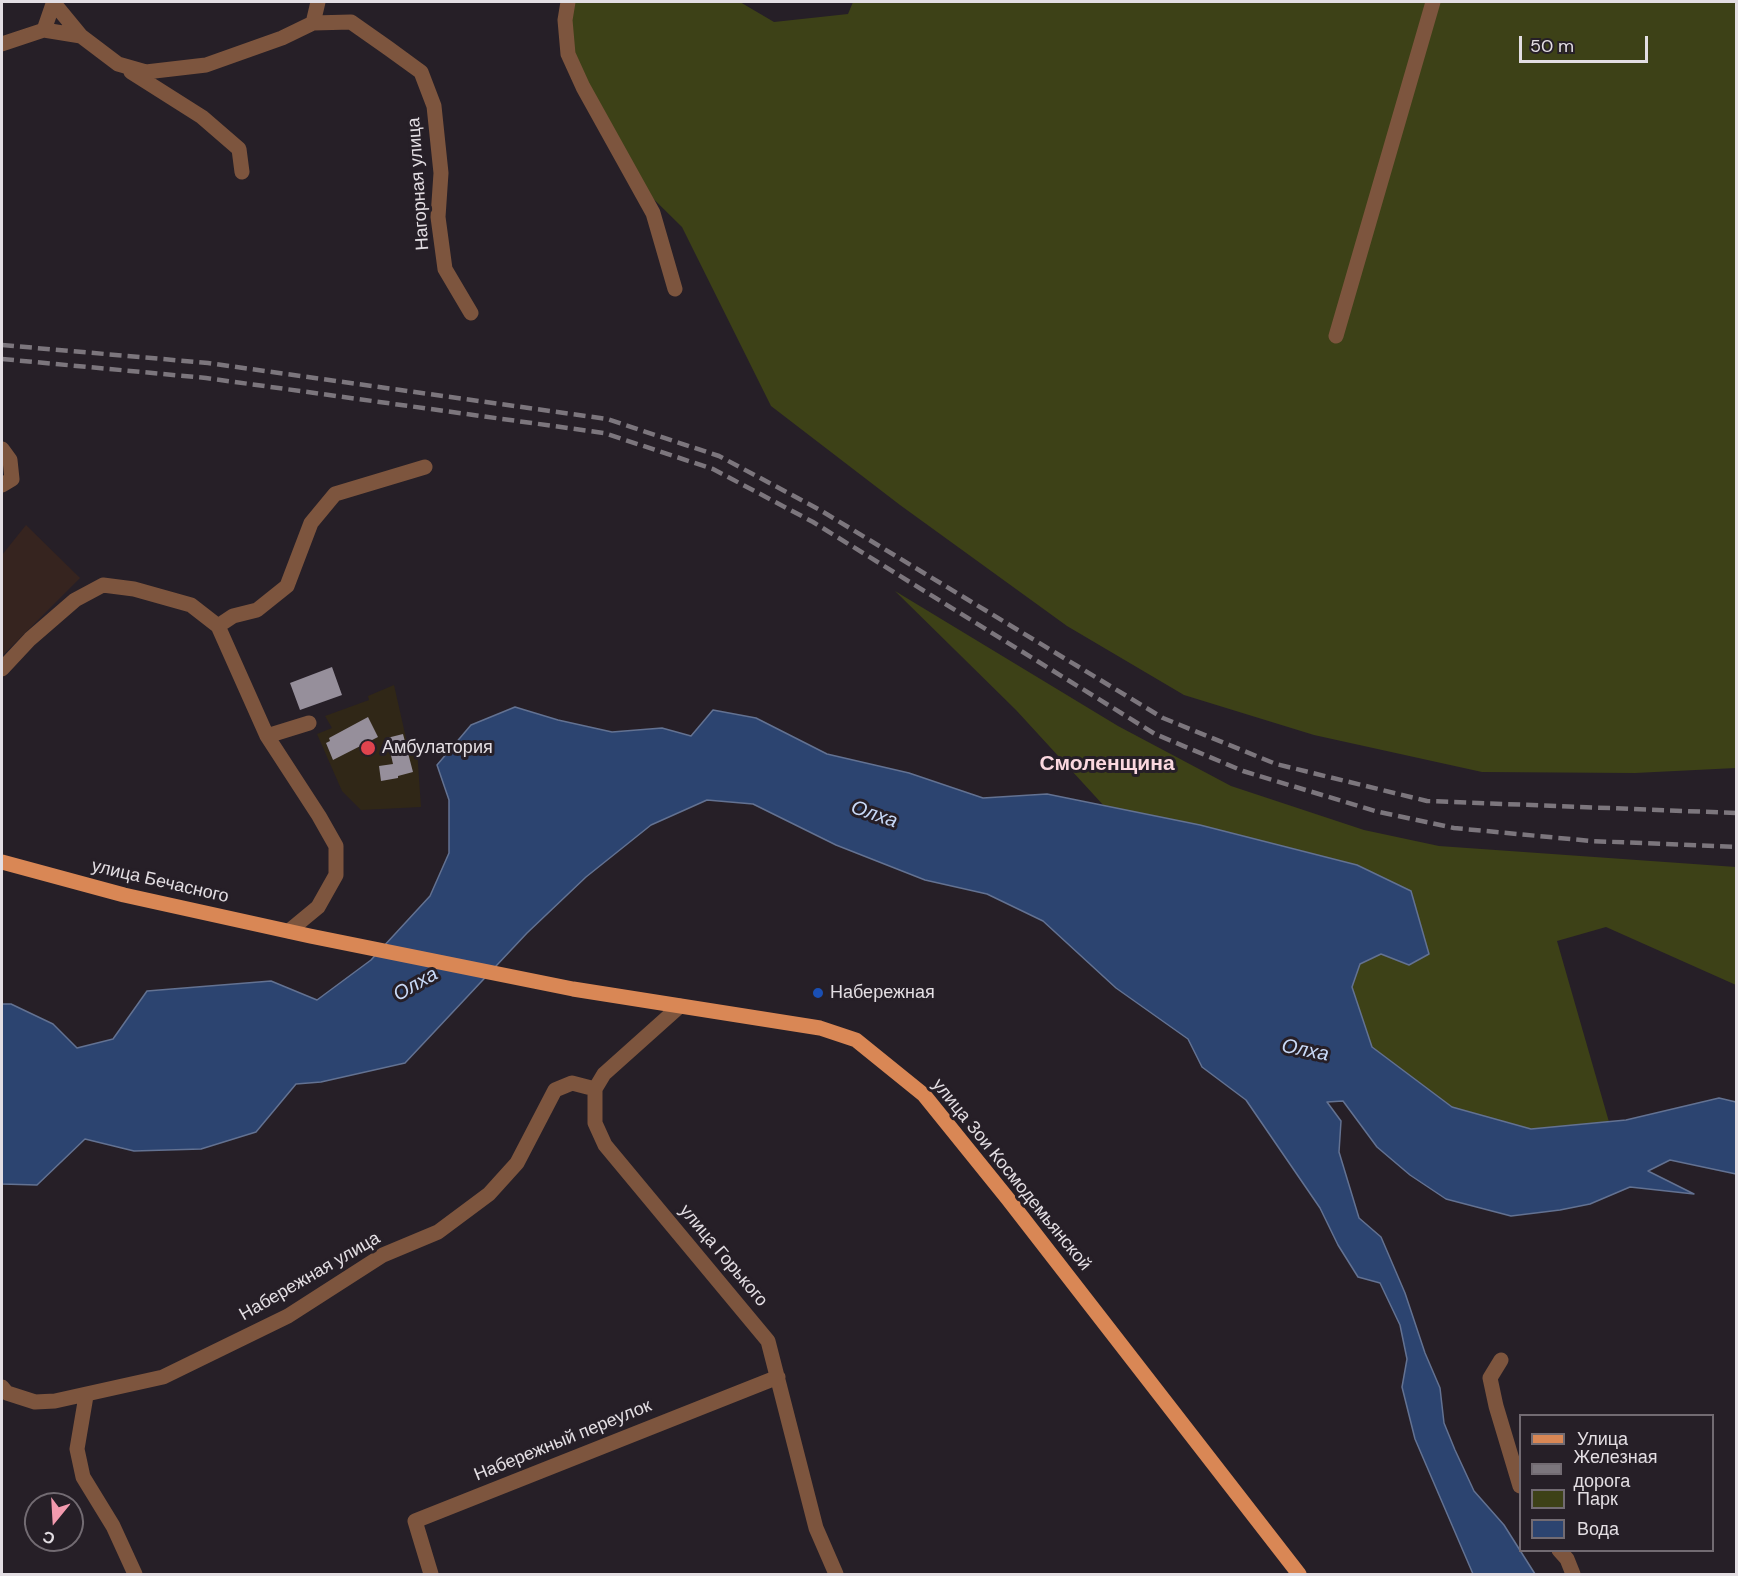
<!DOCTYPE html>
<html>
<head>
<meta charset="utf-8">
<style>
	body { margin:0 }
	#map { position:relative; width:1738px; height:1576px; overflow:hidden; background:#261f27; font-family:"DM Sans",sans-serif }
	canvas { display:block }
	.frame { position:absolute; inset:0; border:3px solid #e3dee3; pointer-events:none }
	.legend { position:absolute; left:1519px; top:1414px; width:195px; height:138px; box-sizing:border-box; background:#261f27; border:2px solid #726b72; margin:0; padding:8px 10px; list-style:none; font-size:18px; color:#e3dee3 }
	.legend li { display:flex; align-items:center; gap:12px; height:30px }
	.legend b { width:30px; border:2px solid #726b72 }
	.north { position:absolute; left:24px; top:1492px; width:60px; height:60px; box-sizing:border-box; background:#261f27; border:2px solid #726b72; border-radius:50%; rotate:198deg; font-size:16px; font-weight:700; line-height:24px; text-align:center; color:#e3dee3 }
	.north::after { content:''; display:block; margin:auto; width:21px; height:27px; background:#f29aae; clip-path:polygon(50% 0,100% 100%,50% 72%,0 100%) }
	.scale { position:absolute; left:1519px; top:36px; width:129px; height:27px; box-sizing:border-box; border:3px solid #e3dee3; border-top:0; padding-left:8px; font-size:18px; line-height:21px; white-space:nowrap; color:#e3dee3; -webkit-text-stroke:4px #261f27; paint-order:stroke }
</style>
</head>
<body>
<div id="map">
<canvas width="1738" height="1576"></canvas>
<div class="frame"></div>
<ul class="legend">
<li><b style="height:8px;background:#d98755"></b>Улица</li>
<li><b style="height:8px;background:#7c767d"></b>Железная дорога</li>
<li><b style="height:16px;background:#3d4117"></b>Парк</li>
<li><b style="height:16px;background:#2c4470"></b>Вода</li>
</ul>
<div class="north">С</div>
<div class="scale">50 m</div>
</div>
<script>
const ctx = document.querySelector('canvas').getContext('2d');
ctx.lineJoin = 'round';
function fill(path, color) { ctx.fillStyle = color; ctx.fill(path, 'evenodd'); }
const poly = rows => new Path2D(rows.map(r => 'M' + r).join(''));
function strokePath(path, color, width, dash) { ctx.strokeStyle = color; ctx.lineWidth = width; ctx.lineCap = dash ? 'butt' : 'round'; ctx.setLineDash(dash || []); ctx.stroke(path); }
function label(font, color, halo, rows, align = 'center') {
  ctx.font = font + ' "DM Sans",sans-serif'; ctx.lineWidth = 6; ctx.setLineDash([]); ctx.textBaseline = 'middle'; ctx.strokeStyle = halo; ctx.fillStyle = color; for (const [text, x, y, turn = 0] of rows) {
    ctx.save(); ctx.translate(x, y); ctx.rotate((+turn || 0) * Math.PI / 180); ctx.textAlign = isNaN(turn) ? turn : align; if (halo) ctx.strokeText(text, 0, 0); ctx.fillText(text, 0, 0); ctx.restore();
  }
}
fill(poly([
	[26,525,80,578,2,656,2,555]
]), '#36241f');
fill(poly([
	[394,685,408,747,417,749,421,807,361,810,342,791,317,734,332,728,325,716,369,700,368,696]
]), '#302717');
fill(poly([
	[572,2,740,2,774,22,848,14,853,2,1736,2,1736,768,1635,773,1482,772,1314,735,1184,695,1067,626,900,505,771,406,682,227,619,165,564,32],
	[895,591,1118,726,1231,786,1364,830,1439,846,1736,867,1736,985,1606,927,1557,941,1609,1122,1531,1129,1452,1107,1372,1047,1352,987,1360,963,1381,954,1409,965,1429,954,1411,891,1357,865,1200,825,1105,807,1016,710]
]), '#3d4117');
const water = poly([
	[515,707,558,720,612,732,662,728,691,736,713,710,756,718,827,754,909,773,983,798,1047,794,1200,825,1357,865,1411,891,1429,954,1409,965,1381,954,1360,964,1352,987,1372,1047,1452,1107,1531,1129,1626,1120,1719,1098,1736,1102,1736,1174,1670,1160,1648,1171,1694,1194,1630,1187,1590,1204,1560,1210,1511,1216,1446,1199,1410,1175,1377,1147,1343,1101,1327,1102,1341,1121,1339,1152,1359,1218,1381,1237,1405,1293,1425,1353,1440,1388,1444,1423,1455,1450,1474,1491,1504,1525,1535,1574,1473,1574,1415,1439,1402,1387,1407,1359,1400,1325,1380,1283,1358,1277,1338,1245,1320,1208,1246,1100,1202,1067,1188,1039,1116,988,1043,921,987,894,925,880,836,845,753,804,707,800,651,825,586,877,527,933,405,1063,321,1082,296,1084,256,1132,201,1149,134,1151,85,1139,37,1185,2,1184,2,1004,11,1004,53,1024,77,1048,113,1039,147,991,271,981,317,1000,371,960,430,896,449,853,449,800,437,765,471,725,515,707]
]);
fill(water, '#2c4470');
strokePath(water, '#637292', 1.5);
fill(poly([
	[332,667,342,695,300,710,290,683],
	[368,717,378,737,333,760,326,743,330,741,329,738],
	[403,734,413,772,398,776,398,778,381,781,379,766,393,764,387,738]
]), '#968f9b');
strokePath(poly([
	[53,2,81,36,118,64,146,72,206,65,282,38,313,23,351,22,388,48,421,72,434,106,441,173,438,217,445,269,471,313],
	[568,2,565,20,568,54,583,87,653,213,675,289],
	[313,23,318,2],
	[44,30,81,36],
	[2,44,44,30,53,4],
	[131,72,202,117,239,149,242,172],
	[1336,336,1433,2],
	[2,449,10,460,12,479,2,485],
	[218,626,233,616,257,610,287,586,311,523,335,494,425,467],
	[2,669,30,639,75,600,103,585,134,589,191,605,218,626,267,736,319,816,336,846,336,875,318,907,289,931],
	[267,736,309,723],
	[680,1006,604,1074,595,1089,595,1123,605,1145,768,1341,816,1528,836,1574],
	[1501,1360,1490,1378,1496,1406,1520,1486],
	[2,1387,7,1393,35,1402,55,1401,163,1377,288,1316,383,1255,438,1232,489,1194,517,1163,555,1090,572,1083,595,1089],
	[86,1396,77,1449,83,1477,113,1526,135,1574],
	[1559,1550,1567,1559,1573,1574],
	[431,1574,415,1521,778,1377]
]), '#7d553e', 15);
strokePath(poly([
	[2,862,124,895,310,936,573,989,820,1028,856,1040,924,1095,1008,1199,1299,1574]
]), '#d98755', 15);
strokePath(poly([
	[2,345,208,363,607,419,719,456,820,510,1163,718,1276,764,1427,801,1736,813],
	[2,359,206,378,604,433,713,469,813,522,1155,734,1243,771,1375,811,1454,828,1591,841,1736,847]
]), '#7c767d', 4.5, [12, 6]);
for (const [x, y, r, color] of [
	[368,748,8,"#e0444e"],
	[818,993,6,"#1a4fb4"]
]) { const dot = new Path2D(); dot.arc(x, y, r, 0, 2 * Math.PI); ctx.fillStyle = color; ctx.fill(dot); strokePath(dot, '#261f27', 2); }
label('18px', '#e3dee3', '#261f27', [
	["Нагорная улица",419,184,-94],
	["улица Бечасного",160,882,13],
	["улица Зои Космодемьянской",1011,1175,51],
	["улица Горького",723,1256,50],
	["Набережная улица",310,1277,-30],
	["Набережный переулок",563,1441,-22]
]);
label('18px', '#e3dee3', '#261f27', [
	["Амбулатория",382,748],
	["Набережная",830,993]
], 'left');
label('italic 20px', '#c8d9f7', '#261f27', [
	["Олха",874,815,19],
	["Олха",416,985,-30],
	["Олха",1305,1051,11]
]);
label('bold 21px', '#fbd8df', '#261f27', [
	["Смоленщина",1107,764]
]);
</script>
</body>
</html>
